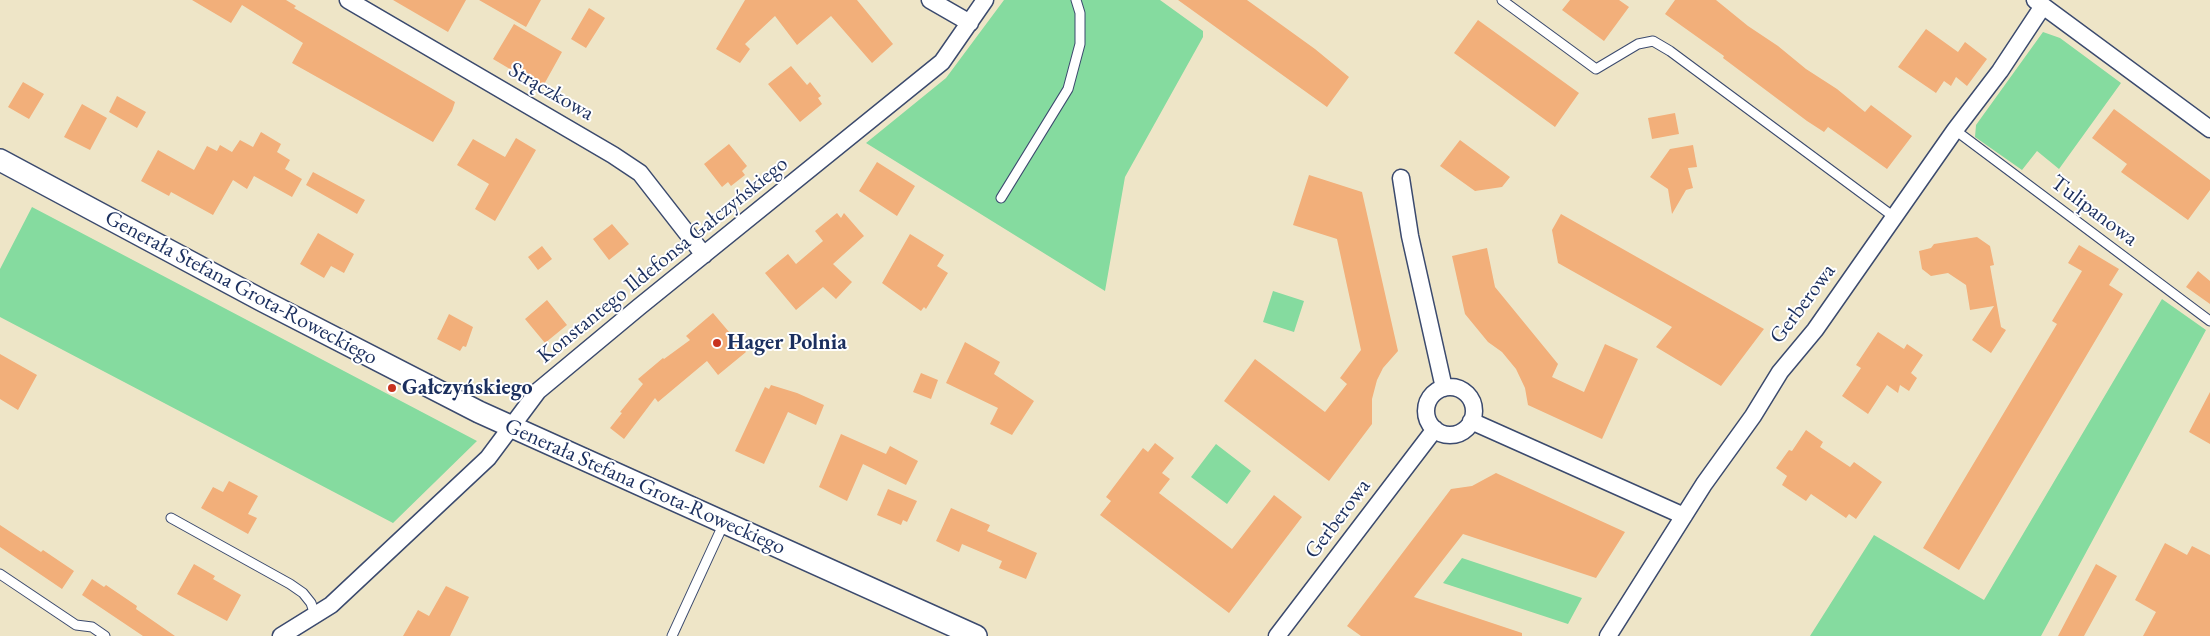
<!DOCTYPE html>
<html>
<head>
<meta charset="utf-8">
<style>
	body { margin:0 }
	canvas { display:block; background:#eee5c7 }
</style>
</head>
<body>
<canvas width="2210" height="636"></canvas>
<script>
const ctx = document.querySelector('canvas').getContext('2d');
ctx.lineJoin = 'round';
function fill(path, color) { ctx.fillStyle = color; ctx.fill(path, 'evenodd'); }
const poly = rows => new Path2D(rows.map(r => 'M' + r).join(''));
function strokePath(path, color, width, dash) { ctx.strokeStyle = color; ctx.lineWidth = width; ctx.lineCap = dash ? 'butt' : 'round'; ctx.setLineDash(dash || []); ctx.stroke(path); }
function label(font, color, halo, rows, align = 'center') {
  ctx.font = font + ' "EB Garamond",serif'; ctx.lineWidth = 4; ctx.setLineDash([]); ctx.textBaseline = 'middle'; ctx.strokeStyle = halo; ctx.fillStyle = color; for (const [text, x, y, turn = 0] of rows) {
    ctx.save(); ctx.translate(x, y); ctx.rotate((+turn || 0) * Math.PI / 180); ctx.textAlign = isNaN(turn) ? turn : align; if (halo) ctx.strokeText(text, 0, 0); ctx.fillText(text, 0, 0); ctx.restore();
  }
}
fill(poly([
	[1004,0,1160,0,1203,31,1203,37,1125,177,1105,291,866,143,946,78],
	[2043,32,2060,38,2121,83,2059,169,2037,151,2022,170,1975,137,1976,125],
	[32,207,131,259,477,441,393,523,0,317,0,269],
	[1273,291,1304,301,1294,332,1263,322],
	[2162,299,2206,330,2041,636,1810,636,1874,535,1984,600],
	[1216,444,1251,471,1227,504,1191,477],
	[1462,558,1582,598,1568,624,1443,583]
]), '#85db9f');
fill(poly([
	[192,0,286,0,296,6,294,8,455,102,452,111,433,142,292,63,303,43,242,5,231,23],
	[393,0,466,0,448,32],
	[479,0,541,0,526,27],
	[745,0,857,0,893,44,872,63,831,16,797,45,775,16,745,44,750,49,740,63,716,49],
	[1178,0,1247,0,1315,49,1349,77,1327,107],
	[1570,0,1619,0,1629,7,1604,41,1562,10],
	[1675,0,1716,0,1748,26,1778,46,1806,69,1837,89,1865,112,1871,105,1912,136,1887,169,1828,127,1824,132,1807,121,1723,58,1724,56,1665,14],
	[589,8,605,18,586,48,571,39],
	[1478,20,1579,93,1555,127,1454,53],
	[514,24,562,52,542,88,493,59],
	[1926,29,1958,52,1965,42,1987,59,1967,86,1956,77,1951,86,1944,81,1936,93,1898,67],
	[791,66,807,85,810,82,821,96,818,98,822,104,800,122,768,84],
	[23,82,44,94,29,119,8,107],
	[117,96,146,112,137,128,109,112],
	[82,104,107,118,90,150,64,137],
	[2114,109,2210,180,2210,190,2188,220,2121,172,2127,164,2092,138],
	[1675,113,1679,134,1652,139,1648,118],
	[261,132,281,144,277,152,290,160,285,169,302,179,292,197,254,176,247,189,233,180,213,215,171,192,169,196,141,181,158,150,194,170,207,146,217,151,220,145,232,152,240,140,253,147],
	[516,138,536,150,495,221,475,209,489,184,457,165,473,139,505,157],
	[1460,140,1510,177,1502,187,1475,191,1440,166],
	[729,144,747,166,742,171,745,175,731,186,728,182,722,187,704,164],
	[1693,145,1697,167,1688,168,1693,188,1686,190,1672,214,1668,189,1650,177,1670,149],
	[877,162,915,186,897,216,859,191],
	[313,172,365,200,357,214,306,185],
	[1309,175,1362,192,1398,351,1383,368,1377,380,1372,399,1372,424,1329,481,1224,401,1255,359,1325,412,1347,384,1340,378,1361,350,1337,239,1293,225],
	[837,213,841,218,844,213,864,236,833,264,852,282,836,299,823,287,796,310,765,273,788,254,796,264,823,241,815,231],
	[1561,214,1764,329,1721,386,1656,347,1672,327,1558,263,1552,230],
	[612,224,629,244,609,260,593,239],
	[318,233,354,254,344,273,331,266,324,278,300,264],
	[910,234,944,255,937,266,948,273,926,309,924,307,921,311,882,283],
	[1977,237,1990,246,1994,265,1990,266,2001,327,2006,330,1991,353,1972,340,1994,306,1970,310,1966,285,1948,273,1931,276,1922,269,1919,251,1931,248,1934,244],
	[2079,245,2119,269,2109,285,2123,294,1959,570,1923,548,2057,324,2052,321,2082,271,2068,263],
	[542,246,552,259,538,270,528,257],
	[1487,248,1495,287,1558,364,1552,377,1584,392,1605,344,1638,359,1602,439,1528,405,1525,388,1516,369,1502,352,1488,342,1465,314,1452,256],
	[2198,271,2210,281,2210,304,2186,287],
	[547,300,567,325,545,343,525,319],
	[713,313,746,352,718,375,707,361,658,402,655,398,624,439,610,428,622,413,620,412,643,384,638,379,663,358,664,359,690,340,686,336],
	[449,314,473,327,466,347,463,346,460,351,437,339],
	[1878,332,1904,349,1907,344,1923,355,1911,373,1917,378,1909,391,1900,385,1898,393,1887,385,1868,414,1842,396,1861,368,1856,365],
	[965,342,1000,362,994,374,1034,401,1012,435,990,424,998,408,946,383],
	[0,354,37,375,18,410,0,399],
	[921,373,938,380,931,399,913,392],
	[771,385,797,393,824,405,816,425,788,412,764,464,735,451,765,387,769,389],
	[2210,392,2210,444,2189,432],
	[1806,430,1823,442,1820,447,1850,467,1854,462,1882,482,1856,519,1849,514,1846,518,1811,494,1806,501,1782,485,1787,476,1776,468,1789,450,1792,451],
	[841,434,886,454,890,446,918,461,906,485,863,464,847,501,819,487],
	[1155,443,1174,458,1162,473,1170,479,1159,493,1232,549,1274,495,1302,517,1229,613,1100,515,1111,501,1106,497,1143,448,1148,452],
	[1496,473,1625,532,1596,578,1463,534,1414,597,1522,633,1522,636,1361,636,1347,626,1451,489,1472,486],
	[229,481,258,496,248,514,257,518,248,534,201,508,213,487,223,492],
	[888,489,917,501,907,522,903,520,901,525,877,515],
	[951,508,990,525,987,531,1037,553,1026,579,999,568,1002,561,962,544,959,552,936,541],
	[0,525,41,552,43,550,74,571,62,589,0,547],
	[2165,543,2187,555,2192,546,2210,555,2210,636,2143,636,2156,612,2135,600],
	[194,564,215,576,213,579,241,595,227,621,177,594],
	[2096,564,2117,576,2084,636,2058,636],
	[92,579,104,587,106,585,137,606,136,609,175,636,143,636,82,595],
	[446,586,469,597,450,636,403,636,418,610,429,616]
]), '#f2af7a');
const service = poly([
	[1502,0,1596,69,1638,44,1653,41,1670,51,1894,217],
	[1955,130,2210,321],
	[1001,198,1068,89,1080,44,1080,13,1076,0],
	[171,518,290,584,303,593,311,603,315,615],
	[0,574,76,625,92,627,105,636],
	[672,636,724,523]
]);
const minor = poly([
	[348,0,613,155,640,173,704,255],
	[930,0,970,23],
	[2035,0,2210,129],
	[1401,178,1410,236,1444,388],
	'1426 411a24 24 0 1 1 48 0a24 24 0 1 1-48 0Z',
	[1471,421,1684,516],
	[281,636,331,605,488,458,538,391,639,307,942,62,985,0],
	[1277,636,1435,429],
	[1608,636,1704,484,1753,416,1780,372,1815,330,1955,130,2000,71,2043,6]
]);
const tertiary = poly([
	[0,160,263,301,479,412,976,636]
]);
strokePath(service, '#3b4a6e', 11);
strokePath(minor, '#3b4a6e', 19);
strokePath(tertiary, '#3b4a6e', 24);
strokePath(service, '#fff', 9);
strokePath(minor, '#fff', 16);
strokePath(tertiary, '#fff', 21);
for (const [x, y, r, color] of [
	[717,343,5,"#c8321e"],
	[392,388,5,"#c8321e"]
]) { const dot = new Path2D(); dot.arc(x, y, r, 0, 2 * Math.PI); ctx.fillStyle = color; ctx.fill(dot); strokePath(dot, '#fff', 2); }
label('22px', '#1b2f5e', '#fff', [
	["Strączkowa",551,92,30],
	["Tulipanowa",2094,211,37],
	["Konstantego Ildefonsa Gałczyńskiego",663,260,-39],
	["Generała Stefana Grota-Roweckiego",241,288,28],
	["Gerberowa",1803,304,-53],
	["Generała Stefana Grota-Roweckiego",645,487,24],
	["Gerberowa",1338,519,-53]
]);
label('bold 22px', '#1b2f5e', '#fff', [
	["Hager Polnia",727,343],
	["Gałczyńskiego",402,388]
], 'left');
</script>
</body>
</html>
